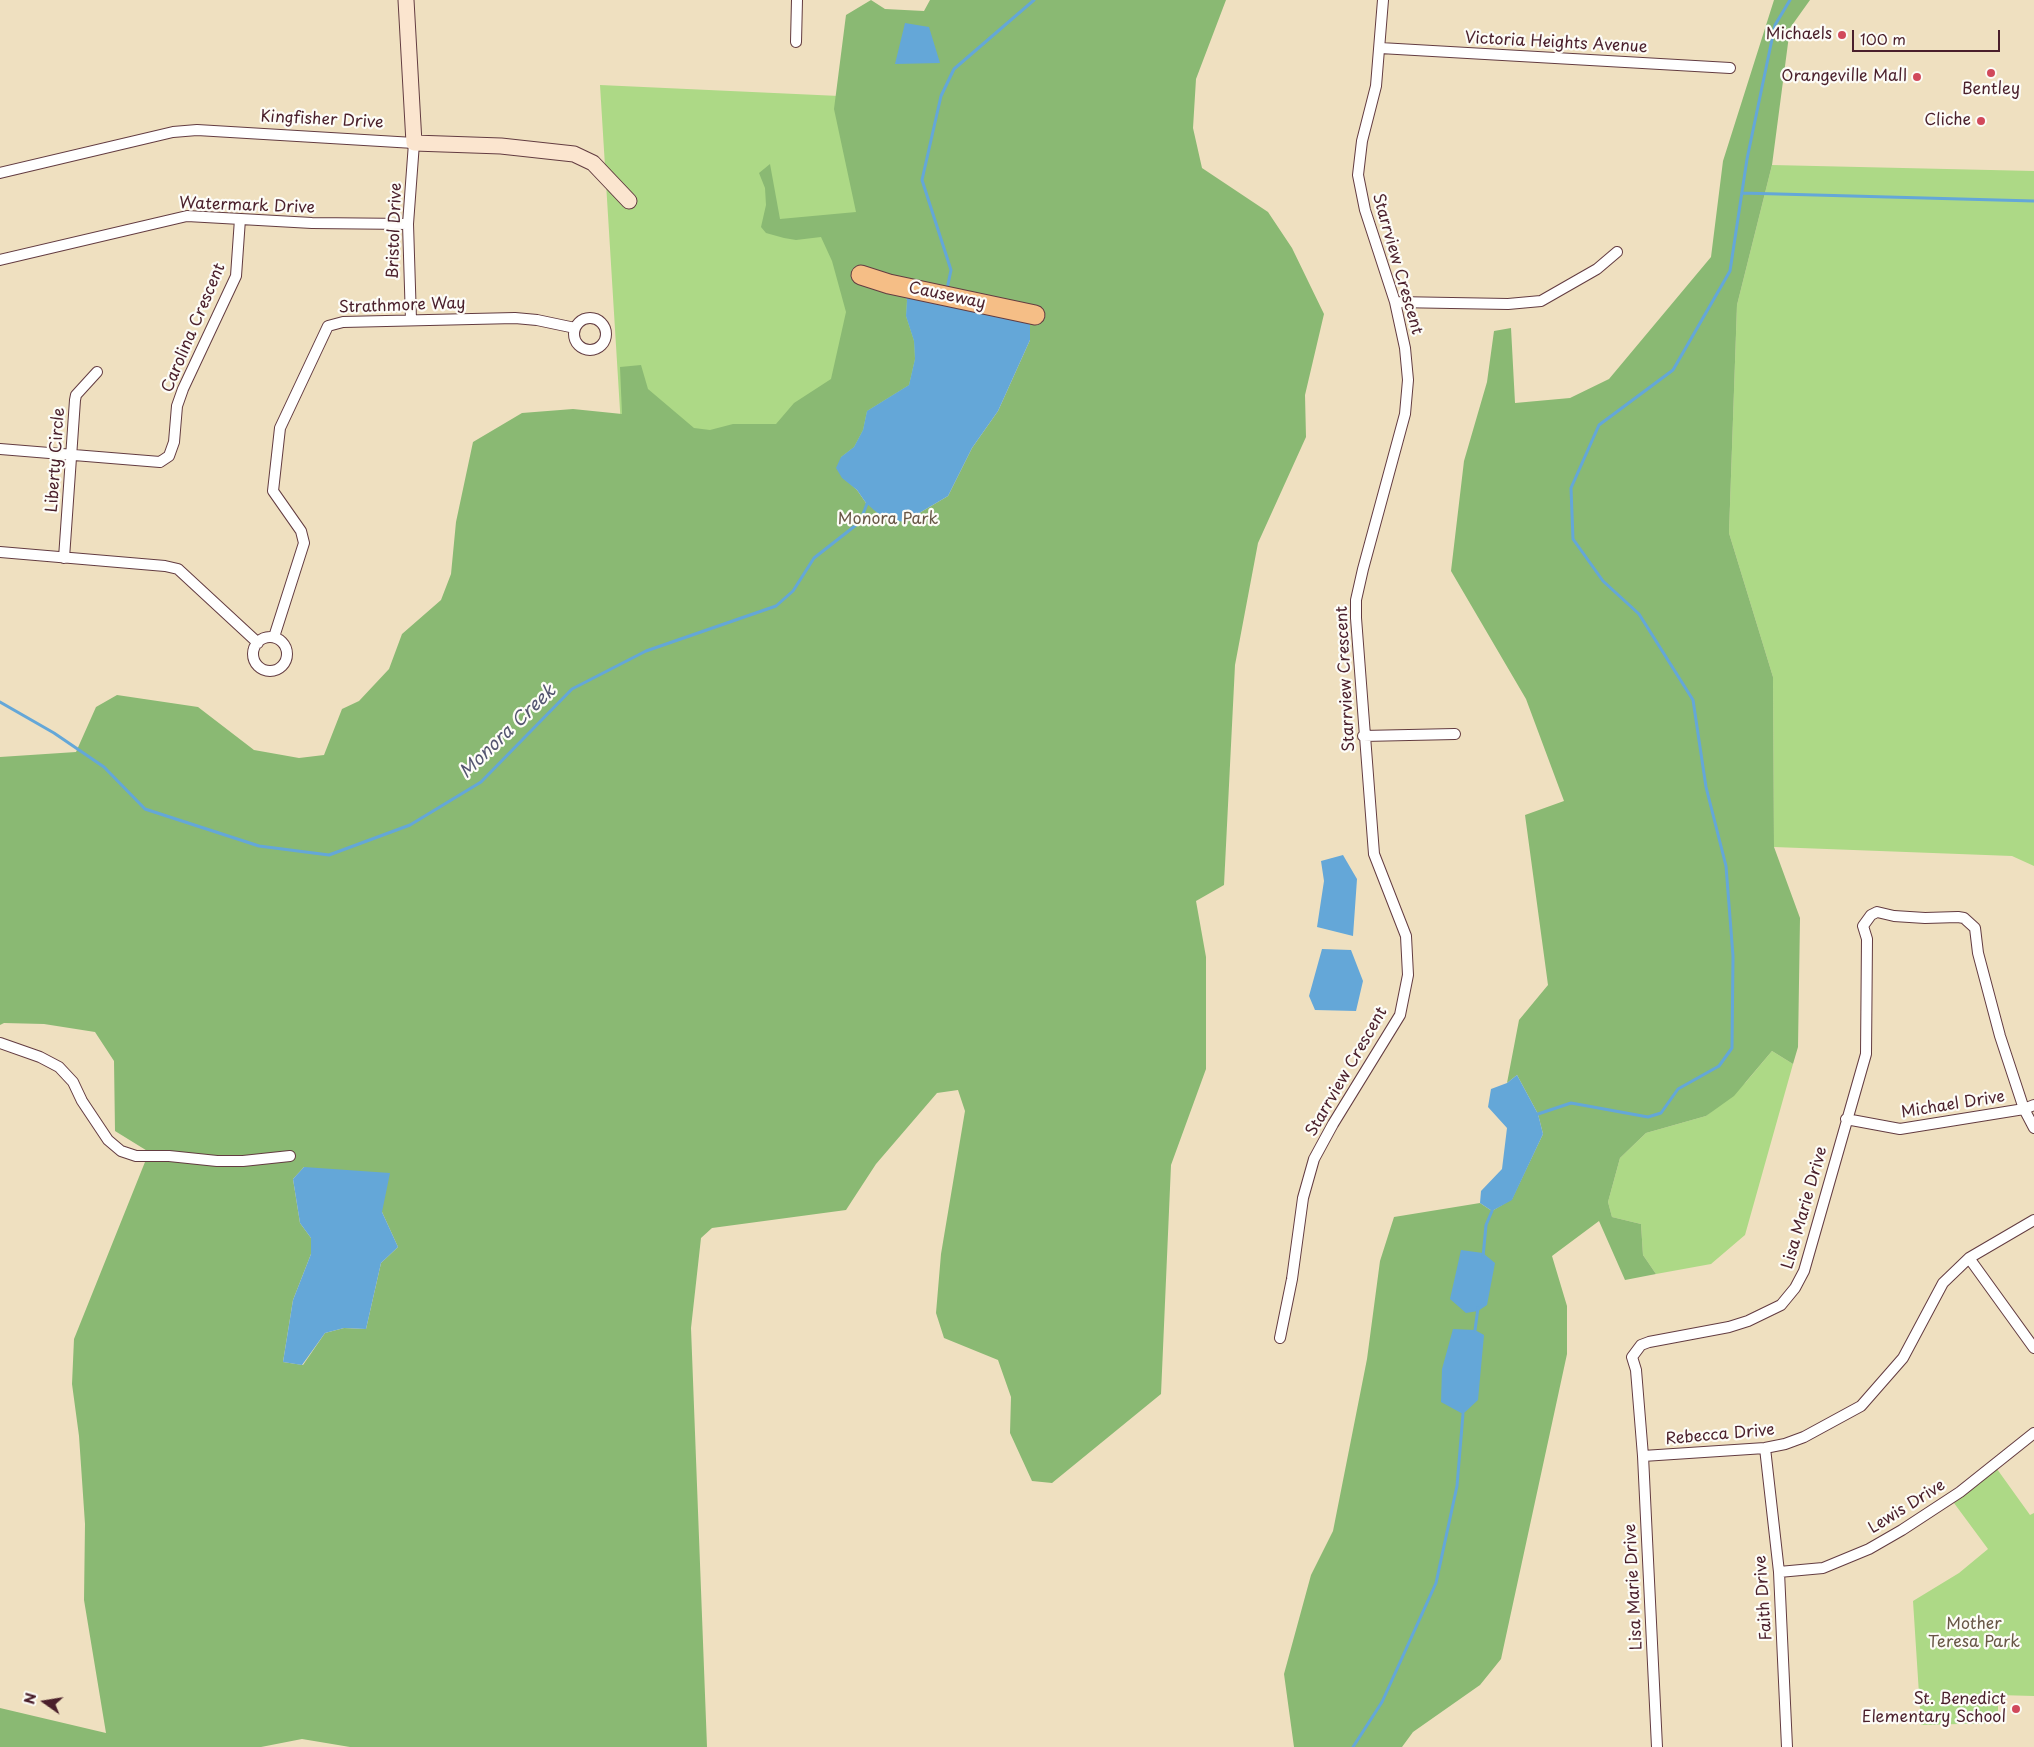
<!DOCTYPE html>
<html>
<head>
<meta charset="utf-8">
<style>
	body { margin:0 }
	#map { position:relative; width:2034px; height:1747px; overflow:hidden; background:#efe0c0; font-family:"Playpen Sans",sans-serif }
	canvas { display:block }
	.north { position:absolute; left:20px; top:1677px; width:50px; height:50px; -webkit-text-stroke:4px #fdfcf7; paint-order:stroke; rotate:283deg; font-size:14px; font-weight:700; line-height:20px; text-align:center; color:#4a1f2b }
	.north::after { content:''; display:block; margin:auto; width:18px; height:22px; background:#4a1f2b; clip-path:polygon(50% 0,100% 100%,50% 72%,0 100%) }
	.scale { position:absolute; left:1852px; top:30px; width:148px; height:22px; box-sizing:border-box; border:2px solid #4a1f2b; border-top:0; padding-left:6px; font-size:15px; line-height:18px; white-space:nowrap; color:#4a1f2b; -webkit-text-stroke:4px #fdfcf7; paint-order:stroke }
</style>
</head>
<body>
<div id="map">
<canvas width="2034" height="1747"></canvas>
<div class="north">N</div>
<div class="scale">100 m</div>
</div>
<script>
const ctx = document.querySelector('canvas').getContext('2d');
ctx.lineJoin = 'round';
function fill(path, color) { ctx.fillStyle = color; ctx.fill(path, 'evenodd'); }
const poly = rows => new Path2D(rows.map(r => 'M' + r).join(''));
function strokePath(path, color, width, dash) { ctx.strokeStyle = color; ctx.lineWidth = width; ctx.lineCap = dash ? 'butt' : 'round'; ctx.setLineDash(dash || []); ctx.stroke(path); }
function label(font, color, halo, rows, align = 'center') {
  ctx.font = font + ' "Playpen Sans",sans-serif'; ctx.lineWidth = 4.5; ctx.setLineDash([]); ctx.textBaseline = 'middle'; ctx.strokeStyle = halo; ctx.fillStyle = color; for (const [text, x, y, turn = 0] of rows) {
    ctx.save(); ctx.translate(x, y); ctx.rotate((+turn || 0) * Math.PI / 180); ctx.textAlign = isNaN(turn) ? turn : align; if (halo) ctx.strokeText(text, 0, 0); ctx.fillText(text, 0, 0); ctx.restore();
  }
}
fill(poly([
	[600,85,1122,109,643,785],
	[1772,165,2034,171,2034,866,2012,856,1774,847,1773,677,1729,533,1737,305],
	[1772,1051,1793,1064,1745,1235,1711,1264,1656,1274,1643,1255,1641,1224,1612,1217,1608,1202,1620,1158,1646,1133,1706,1116,1746,1082],
	[1997,1469,2030,1515,2034,1513,2034,1696,1998,1695,1998,1723,1921,1725,1913,1601,1959,1573,1988,1549,1954,1503]
]), '#add986');
fill(poly([
	[871,0,885,9,924,11,930,0,1226,0,1196,79,1193,128,1202,168,1268,212,1292,248,1324,314,1305,395,1306,437,1258,543,1235,665,1224,885,1196,901,1206,957,1206,1069,1171,1165,1161,1394,1052,1483,1032,1481,1010,1433,1011,1397,998,1360,944,1338,936,1313,941,1254,965,1111,958,1090,937,1093,876,1164,846,1210,712,1228,701,1238,691,1328,707,1747,350,1747,302,1739,261,1747,0,1747,0,1708,106,1733,84,1600,85,1524,79,1436,72,1384,74,1339,149,1152,115,1131,114,1061,95,1032,44,1024,4,1023,0,1025,0,757,76,752,96,707,117,695,198,707,254,750,299,758,324,755,342,709,359,701,389,669,402,634,441,600,451,574,456,522,473,442,522,413,573,409,622,414,620,367,641,365,648,389,694,428,710,430,733,424,776,424,794,403,831,379,846,312,832,261,821,237,796,240,784,238,766,233,761,227,766,205,765,188,759,173,770,164,780,219,856,212,834,109,846,15],
	[901,292,1030,340,998,411,972,448,948,496,904,522,866,503,857,490,843,478,841,457,854,447,863,430,867,411,909,385,915,359,914,341,906,316,907,300],
	[304,1167,382,1212,398,1247,381,1263,366,1329,344,1328,325,1333,303,1365,283,1362,293,1300,311,1254,311,1238,300,1223,293,1179],
	[1774,0,1810,0,1790,28,1772,165,1737,305,1729,533,1773,677,1774,847,1800,918,1798,1047,1793,1064,1772,1051,1734,1096,1706,1116,1646,1133,1620,1158,1608,1202,1612,1217,1641,1224,1643,1255,1656,1274,1625,1280,1599,1221,1552,1256,1567,1306,1567,1354,1501,1659,1480,1685,1413,1732,1402,1747,1294,1747,1284,1674,1311,1575,1333,1531,1367,1359,1380,1261,1394,1217,1480,1203,1492,1211,1512,1199,1543,1134,1538,1114,1517,1075,1507,1083,1519,1020,1548,985,1525,815,1564,801,1526,699,1451,571,1464,461,1487,382,1494,331,1511,328,1515,403,1570,398,1609,379,1711,257,1723,161]
]), '#8ab973');
fill(poly([
	[905,23,929,27,940,63,895,64],
	[901,291,1030,319,1030,340,998,411,972,448,948,496,904,522,883,518,866,503,857,490,842,478,836,468,841,457,854,447,863,430,867,411,909,385,915,359,914,341,906,316,907,300],
	[1343,855,1357,879,1353,936,1317,927,1324,881,1321,861],
	[1322,949,1351,950,1363,981,1356,1011,1315,1010,1309,996],
	[1517,1075,1538,1114,1543,1134,1512,1200,1492,1211,1480,1203,1481,1191,1502,1169,1507,1128,1488,1107,1491,1089,1507,1083],
	[304,1167,390,1173,382,1212,398,1247,381,1263,366,1329,344,1328,325,1333,302,1365,283,1362,293,1300,311,1254,311,1238,300,1223,293,1179],
	[1461,1250,1483,1253,1495,1263,1487,1305,1478,1311,1466,1313,1450,1299],
	[1453,1329,1475,1330,1484,1335,1478,1400,1463,1414,1441,1402,1442,1369]
]), '#64a7d8');
strokePath(poly([
	[1742,193,2034,201],
	[947,289,951,270,922,180,941,96,954,69,1034,0],
	[0,702,54,733,104,767,145,809,259,846,329,855,410,825,481,782,572,689,646,651,776,606,793,591,814,558,860,522,868,501],
	[1538,1114,1571,1103,1648,1117,1661,1113,1678,1089,1719,1066,1732,1048,1733,956,1726,866,1706,787,1693,700,1639,614,1603,581,1573,539,1571,488,1599,425,1673,370,1730,271,1747,159,1775,25,1790,0],
	[1483,1257,1486,1225,1492,1211],
	[1475,1330,1478,1308],
	[1353,1747,1382,1702,1436,1583,1457,1486,1463,1414]
]), '#64a7d8', 3);
const street = poly([
	[796,42,797,0],
	[1380,48,1730,68],
	[0,173,173,132,197,130,414,143,408,224,411,320],
	[0,260,187,216,312,223,408,224],
	[1395,302,1508,304,1541,301,1597,269,1617,252],
	'574 334a16 16 0 1 1 32 0a16 16 0 1 1-32 0Z',
	[0,449,160,462,169,456,174,442,177,406,183,389,236,276,240,219],
	[0,552,165,566,178,569,258,643],
	[64,558,75,400,76,395,97,372],
	[274,637,304,543,301,531,273,491,280,428,328,326,343,322,515,318,537,320,575,328],
	'253 654a17 17 0 1 1 34 0a17 17 0 1 1-34 0Z',
	[1363,736,1455,734],
	[0,1043,40,1057,59,1067,73,1082,82,1101,108,1140,121,1151,136,1156,169,1156,217,1161,243,1161,290,1156],
	[1846,1119,1900,1129,2024,1109,2034,1105],
	[1969,1258,2034,1348],
	[1280,1338,1292,1279,1303,1198,1314,1159,1333,1124,1400,1015,1408,975,1406,936,1374,854,1356,618,1356,600,1363,569,1405,414,1408,380,1405,348,1395,302,1365,210,1358,175,1362,141,1376,86,1383,0],
	[1765,1448,1779,1572,1787,1747],
	[1643,1456,1765,1448,1785,1444,1804,1437,1861,1406,1903,1358,1943,1283,1969,1258,2034,1220],
	[1779,1572,1823,1568,1869,1549,1902,1530,1960,1492,2034,1433],
	[1657,1747,1643,1456,1636,1370,1632,1357,1641,1345,1649,1342,1729,1327,1748,1321,1781,1305,1795,1288,1804,1271,1866,1054,1867,939,1863,926,1871,915,1877,912,1894,916,1925,918,1958,917,1964,918,1975,928,1978,953,2000,1036,2024,1109,2034,1128]
]);
const secondary = poly([
	[406,0,414,143,501,146,574,154,593,163,629,201]
]);
const highway = poly([
	[861,275,889,284,1035,315]
]);
strokePath(street, '#633c41', 12);
strokePath(secondary, '#633c41', 17);
strokePath(highway, '#633c41', 21);
strokePath(street, '#fff', 10);
strokePath(secondary, '#fbe5cf', 15);
strokePath(highway, '#f5be86', 19);
for (const [x, y, r, color] of [
	[1842,35,5,"#d1495b"],
	[1991,73,5,"#d1495b"],
	[1917,77,5,"#d1495b"],
	[1981,121,5,"#d1495b"],
	[2016,1709,5,"#d1495b"]
]) { const dot = new Path2D(); dot.arc(x, y, r, 0, 2 * Math.PI); ctx.fillStyle = color; ctx.fill(dot); strokePath(dot, '#fdfcf7', 2); }
label('16px', '#4a1f2b', '#fdfcf7', [
	["Michaels",1832,35],
	["Orangeville Mall",1907,77],
	["Bentley",1991,90,"center"],
	["Cliche",1971,121],
	["St. Benedict",2006,1700],
	["Elementary School",2006,1718]
], 'right');
label('16px', '#4a1f2b', '#fdfcf7', [
	["Victoria Heights Avenue",1556,43,3],
	["Kingfisher Drive",322,120,3],
	["Watermark Drive",247,206,2],
	["Bristol Drive",395,231,-88],
	["Starrview Crescent",1397,264,74],
	["Causeway",947,296,12],
	["Strathmore Way",402,306,-2],
	["Carolina Crescent",194,328,-67],
	["Liberty Circle",56,460,-86],
	["Starrview Crescent",1346,679,-93],
	["Starrview Crescent",1347,1072,-60],
	["Michael Drive",1953,1105,-9],
	["Lisa Marie Drive",1805,1208,-74],
	["Rebecca Drive",1720,1435,-5],
	["Lewis Drive",1907,1507,-32],
	["Lisa Marie Drive",1634,1587,-93],
	["Faith Drive",1764,1598,-94]
]);
label('16px', '#685746', '#fdfcf7', [
	["Monora Park",888,520],
	["Mother",1974,1625],
	["Teresa Park",1974,1643]
]);
label('italic 18px', '#545570', '#fdfcf7', [
	["Monora Creek",508,732,-44]
]);
</script>
</body>
</html>
